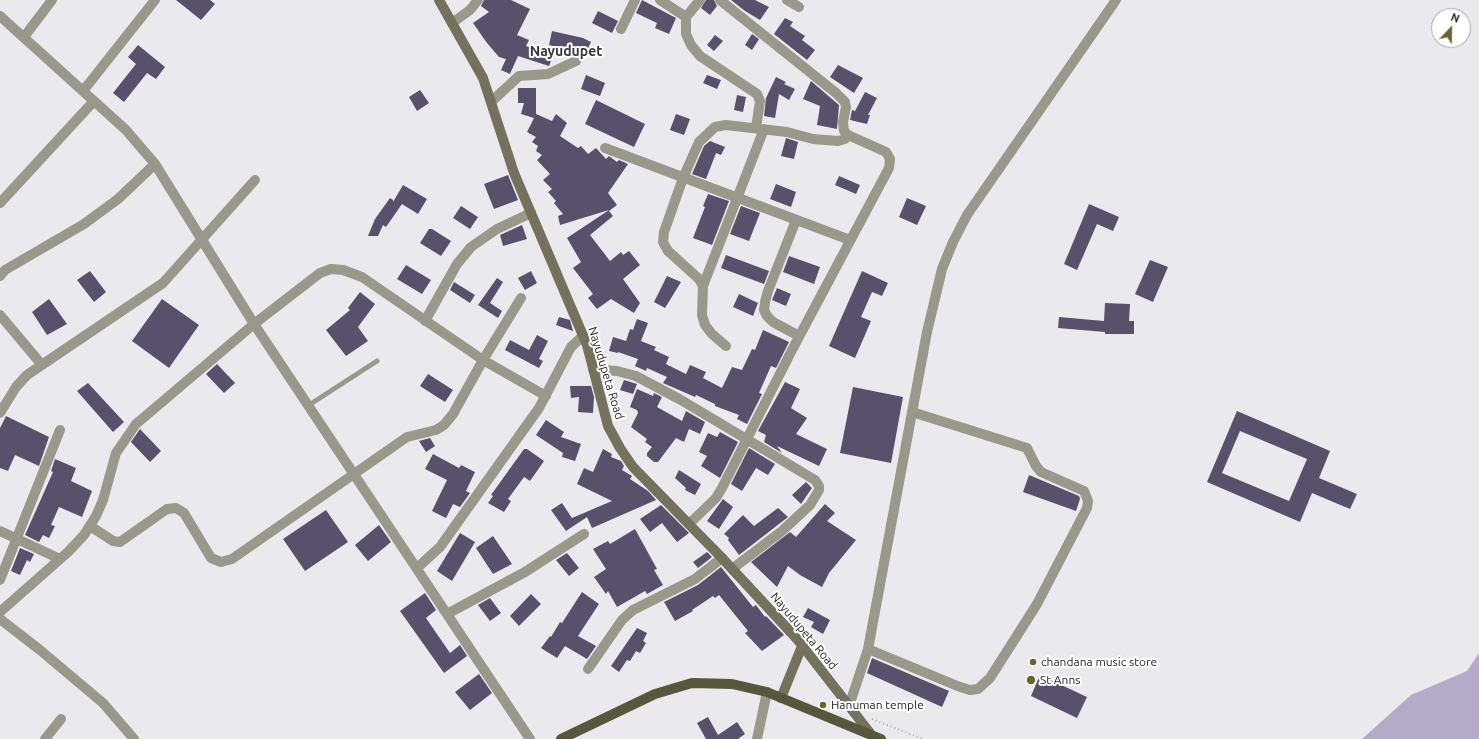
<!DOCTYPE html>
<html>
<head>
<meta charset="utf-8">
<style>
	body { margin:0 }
	#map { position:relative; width:1479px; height:739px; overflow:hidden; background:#ebe9ed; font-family:Ubuntu,sans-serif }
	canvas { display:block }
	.north { position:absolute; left:1431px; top:8px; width:40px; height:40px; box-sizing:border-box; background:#fff; border:1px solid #a5a5a6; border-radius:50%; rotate:22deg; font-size:11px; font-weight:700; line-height:16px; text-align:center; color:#1f1e20 }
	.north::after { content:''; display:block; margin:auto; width:14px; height:18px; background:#6b6330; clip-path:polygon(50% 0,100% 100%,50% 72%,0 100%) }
</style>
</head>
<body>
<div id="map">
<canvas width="1479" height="739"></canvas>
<div class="north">N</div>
</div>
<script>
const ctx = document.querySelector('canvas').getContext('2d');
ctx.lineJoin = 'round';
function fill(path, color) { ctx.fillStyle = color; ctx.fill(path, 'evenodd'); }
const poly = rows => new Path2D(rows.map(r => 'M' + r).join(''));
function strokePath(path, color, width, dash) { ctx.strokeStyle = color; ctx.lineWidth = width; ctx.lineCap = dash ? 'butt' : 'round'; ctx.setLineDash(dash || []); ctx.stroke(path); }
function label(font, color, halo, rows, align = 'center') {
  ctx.font = font + ' Ubuntu,sans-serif'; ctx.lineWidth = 4; ctx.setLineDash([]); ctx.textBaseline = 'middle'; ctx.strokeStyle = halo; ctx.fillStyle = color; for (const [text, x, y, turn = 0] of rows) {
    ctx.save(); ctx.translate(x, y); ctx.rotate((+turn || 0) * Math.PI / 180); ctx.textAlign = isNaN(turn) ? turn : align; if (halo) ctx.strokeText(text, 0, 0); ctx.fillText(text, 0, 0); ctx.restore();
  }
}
fill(poly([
	[1479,653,1479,739,1362,739,1411,695,1467,671]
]), '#b5abc9');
fill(poly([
	[176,0,210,0,215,4,201,20],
	[484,0,511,0,530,9,517,35,529,40,526,46,553,55,549,66,518,56,510,74,501,70,506,59,499,57,487,43,473,23,489,12,481,6],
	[642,0,676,18,669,34,655,28,657,23,636,13],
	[706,0,714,0,717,6,710,15,701,8],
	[731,0,755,0,769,7,760,20,745,11],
	[598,11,618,21,612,33,592,23],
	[785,18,793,22,790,26,805,36,802,40,815,50,807,60,774,34],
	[552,31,583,38,591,42,585,55,549,45],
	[752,34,759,39,752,50,745,45],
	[715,35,723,41,714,51,707,45],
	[138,45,165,67,156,79,147,73,124,102,113,93,136,64,128,57],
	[838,65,863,78,854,93,830,77],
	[586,75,605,83,600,96,581,89],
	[707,75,721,80,717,89,703,83],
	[776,77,786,82,784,84,795,89,789,100,779,94,775,118,764,116,766,98],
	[811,81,839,105,837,129,817,125,820,106,803,99],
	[518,88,536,88,536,114,552,121,556,114,567,123,560,136,578,148,581,146,588,154,596,148,606,159,609,156,617,162,619,160,628,164,608,193,617,205,609,211,613,216,590,235,610,261,621,252,623,255,629,251,640,265,623,279,640,303,634,313,611,299,597,309,588,298,593,294,573,268,581,262,567,238,609,210,560,225,558,216,563,214,554,203,556,201,548,192,552,189,543,180,550,174,537,160,542,155,536,151,538,146,532,142,536,137,527,132,534,118,521,114,524,103,518,103],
	[420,90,429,103,417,111,409,97],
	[865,92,877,98,868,115,870,115,867,124,850,120,852,110,855,111],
	[737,95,746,97,743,112,734,110],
	[596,100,645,124,634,147,585,124],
	[676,114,690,119,684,135,670,130],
	[786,138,798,142,794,159,781,156],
	[710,141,725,147,721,155,716,153,706,179,692,174,704,146],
	[508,175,518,200,494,209,484,184],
	[839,176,860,185,856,194,835,185],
	[776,184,796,192,791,207,770,199],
	[403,185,427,199,418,214,402,204,386,227,383,225,378,236,368,236,375,219,390,198,393,200,393,202],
	[708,194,729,201,712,245,693,238,705,207,703,206],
	[907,198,926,206,917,225,899,217],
	[1089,204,1119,217,1113,231,1097,224,1077,270,1064,264],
	[461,206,478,217,470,229,453,218],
	[741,206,760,213,749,241,730,234],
	[522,225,527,239,503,246,500,235],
	[429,229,432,229,451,241,441,256,420,243],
	[726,255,769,271,764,284,721,268],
	[789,256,820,267,814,284,783,272],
	[1150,260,1168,267,1153,302,1135,294],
	[406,265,431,280,422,294,397,279],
	[90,271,106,292,94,302,77,280],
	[531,271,537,283,525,290,518,278],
	[862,271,888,283,882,296,872,292,861,317,871,321,855,358,829,346],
	[667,276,681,282,665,308,654,302],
	[497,278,503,282,490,303,502,311,498,318,478,305],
	[454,282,475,295,470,303,450,290],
	[777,288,791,294,786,306,772,300],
	[360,292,375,304,358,327,368,341,346,356,326,330,350,310,348,308],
	[739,294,758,303,753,316,733,307],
	[49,299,67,324,47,335,32,312],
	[162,299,199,325,169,368,132,341],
	[1105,303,1130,304,1129,321,1134,321,1134,334,1105,334,1105,332,1058,328,1059,317,1104,321],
	[559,317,570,320,573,331,556,325],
	[637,319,648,323,641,341,656,347,654,350,669,357,666,364,686,374,690,365,706,372,703,378,722,388,732,367,742,370,752,349,755,350,763,330,789,342,776,368,771,366,759,393,762,394,747,424,737,419,739,415,715,406,715,404,696,395,695,397,663,383,667,377,647,368,646,371,635,366,638,359,618,352,618,353,609,351,613,337,626,341,630,329,633,330],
	[537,335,548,341,539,359,543,361,539,368,505,350,510,340,529,350],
	[217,364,235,383,224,393,206,374],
	[428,374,453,390,445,402,420,386],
	[624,380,637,384,633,394,620,390],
	[785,382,800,389,791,408,807,418,796,434,827,449,819,466,777,446,782,453,764,442,766,435,758,431],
	[88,383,124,422,113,432,77,391],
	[570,386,591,386,594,397,593,413,578,412,579,397,571,398],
	[853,387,903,397,891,463,840,453],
	[637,389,653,396,654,393,662,397,657,407,682,421,686,411,705,422,700,434,689,429,684,442,676,438,658,462,654,462,647,456,647,453,652,447,645,442,647,439,631,427,638,413,637,410,630,407],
	[1237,411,1330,451,1319,478,1357,494,1350,509,1312,493,1300,522,1207,482],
	[1240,431,1307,459,1289,501,1222,473],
	[6,416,49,437,39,466,15,455,8,471,0,468,0,428],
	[546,420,564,432,561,437,581,444,575,461,562,457,563,453,536,435],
	[140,429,161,451,150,462,131,442],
	[720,432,738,442,720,478,701,466,707,456,699,452,708,433,717,437],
	[430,438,435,446,426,452,419,441],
	[749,448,775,464,768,475,756,468,742,491,731,484],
	[524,449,527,449,544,461,530,481,524,477,508,499,511,501,504,512,488,503,493,496,491,495],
	[603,449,612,454,611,457,621,461,624,466,622,470,632,476,630,479,648,491,656,500,592,528,587,517,566,531,551,510,562,503,572,518,612,501,577,484,584,468,593,472],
	[433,454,459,468,461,465,475,472,466,491,470,493,460,507,453,504,446,518,432,511,447,480,425,469],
	[55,459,76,468,71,481,92,491,82,517,59,507,51,525,55,526,49,538,43,535,39,542,25,535,53,472,51,471],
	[679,470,701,484,695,495,685,490,686,488,675,478],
	[1029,475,1079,496,1080,499,1076,511,1023,492],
	[806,482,812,488,801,504,792,495],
	[723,499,733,507,719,529,707,521],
	[825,504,835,513,827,521,856,540,829,573,822,587,800,575,788,566,777,587,751,562,790,532,796,537],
	[661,505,689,533,677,542,662,523,650,532,640,519],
	[778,508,788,517,739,555,728,540,729,538,724,534,743,515,754,526],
	[326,510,348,542,305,571,283,539],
	[379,525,391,542,368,561,355,545],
	[635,529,657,569,654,570,663,585,647,594,645,591,617,607,608,591,606,594,594,577,606,569,593,549,608,541,610,544],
	[460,533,475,542,452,581,437,571],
	[493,536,512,564,493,574,476,548],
	[20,548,34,554,30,562,27,560,20,575,11,571],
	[707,552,712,557,698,568,693,562],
	[567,553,579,568,569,576,556,560],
	[721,567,753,607,756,605,765,617,766,616,784,635,762,651,745,633,748,631,719,595,715,598,713,596,692,610,693,611,675,621,664,602,698,585],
	[582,592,599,604,578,636,596,646,587,659,565,646,557,658,541,648,550,636,551,637,560,622,562,623],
	[425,593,436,610,426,618,450,653,460,645,467,656,444,673,400,611],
	[531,594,541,604,519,626,510,616],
	[490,598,501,613,490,621,478,605],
	[808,608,830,620,823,634,811,627,814,622,803,617],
	[637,628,647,633,643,641,646,643,640,653,636,651,630,661,627,660,619,672,611,666],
	[872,658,949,691,942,707,867,673],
	[479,674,492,693,470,710,455,692],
	[1040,675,1087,697,1077,718,1031,696],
	[708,717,718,735,737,722,745,734,738,739,706,739,697,723]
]), '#59506b');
strokePath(poly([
	[872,719,923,739]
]), '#a7a5a9', 2, [1, 3]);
strokePath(poly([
	[309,405,377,361]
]), '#9a988b', 5);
strokePath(poly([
	[660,0,686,17],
	[700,0,686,17,686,34,691,45,700,56,757,94,760,101,756,128],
	[787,0,799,7],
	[0,16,126,130,155,164,254,324,530,739],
	[452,23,470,10,478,0],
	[621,29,635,0],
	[24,37,52,0],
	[83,91,155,0],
	[491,102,519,76,548,74,576,61],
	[605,148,850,240],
	[0,203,94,101],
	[796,220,768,291,765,302,764,310,767,316,773,322,799,336],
	[0,276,5,270,84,224,118,199,155,164],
	[703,286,764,129],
	[0,315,42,365],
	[425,321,457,264,471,247,497,229,531,213],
	[726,346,712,334,705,325,702,315,703,286,699,279,668,251,663,242,664,232,683,178,699,142,715,127,726,125,787,132,813,139,838,141,845,139,848,135],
	[593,369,617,371,636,376,681,400,815,480,819,486,819,490,810,505,782,531,732,569],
	[0,413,16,387,27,375,163,283,255,180],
	[689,524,716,498,722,488,792,350,889,168,890,159,886,152,848,135,844,131,843,122,846,107,845,102,836,93,720,0],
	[90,526,113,541,120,542,167,509,176,508,184,513,211,558,221,562,232,559,407,437,436,430,444,425,453,414,483,360,521,298],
	[0,531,60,559],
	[417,568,440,547,539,408,571,347,583,336],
	[0,580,60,430],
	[0,612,68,552,84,535,96,516,103,500,116,453,136,424,254,324,320,273,331,269,343,270,362,277,483,360,546,396],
	[447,614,525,572,584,534],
	[0,619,40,650,103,703,134,739],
	[868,649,960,687,970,690,978,689,990,678,1037,604,1087,508,1088,501,1084,491,1041,472,1036,466,1027,448,912,412],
	[588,669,622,620,633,610,695,579,722,558],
	[849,706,868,649,927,332,942,269,953,242,967,215,1116,0],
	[45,739,61,719],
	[757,739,767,692]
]), '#9a988b', 10);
strokePath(poly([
	[439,0,483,78,514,173,587,345,608,426,620,448,633,467,722,558,797,639,870,733],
	[781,698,802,646]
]), '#74715d', 10);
strokePath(poly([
	[561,739,655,694,692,683,732,684,767,692,881,739]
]), '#59563d', 10);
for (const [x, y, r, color] of [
	[1033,662,4,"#6b6330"],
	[1031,680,5,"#6b6330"],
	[823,705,4,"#6b6330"]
]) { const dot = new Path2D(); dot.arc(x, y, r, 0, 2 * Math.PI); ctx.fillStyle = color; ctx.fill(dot); strokePath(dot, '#fff', 1.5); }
label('12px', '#1f1e20', '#fff', [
	["Nayudupeta Road",606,373,73],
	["Nayudupeta Road",804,631,50]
]);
label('12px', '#1f1e20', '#fff', [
	["chandana music store",1041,662],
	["St Anns",1040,680],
	["Hanuman temple",831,705]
], 'left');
label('bold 14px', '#363538', '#fff', [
	["Nayudupet",566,51]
]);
</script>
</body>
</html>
